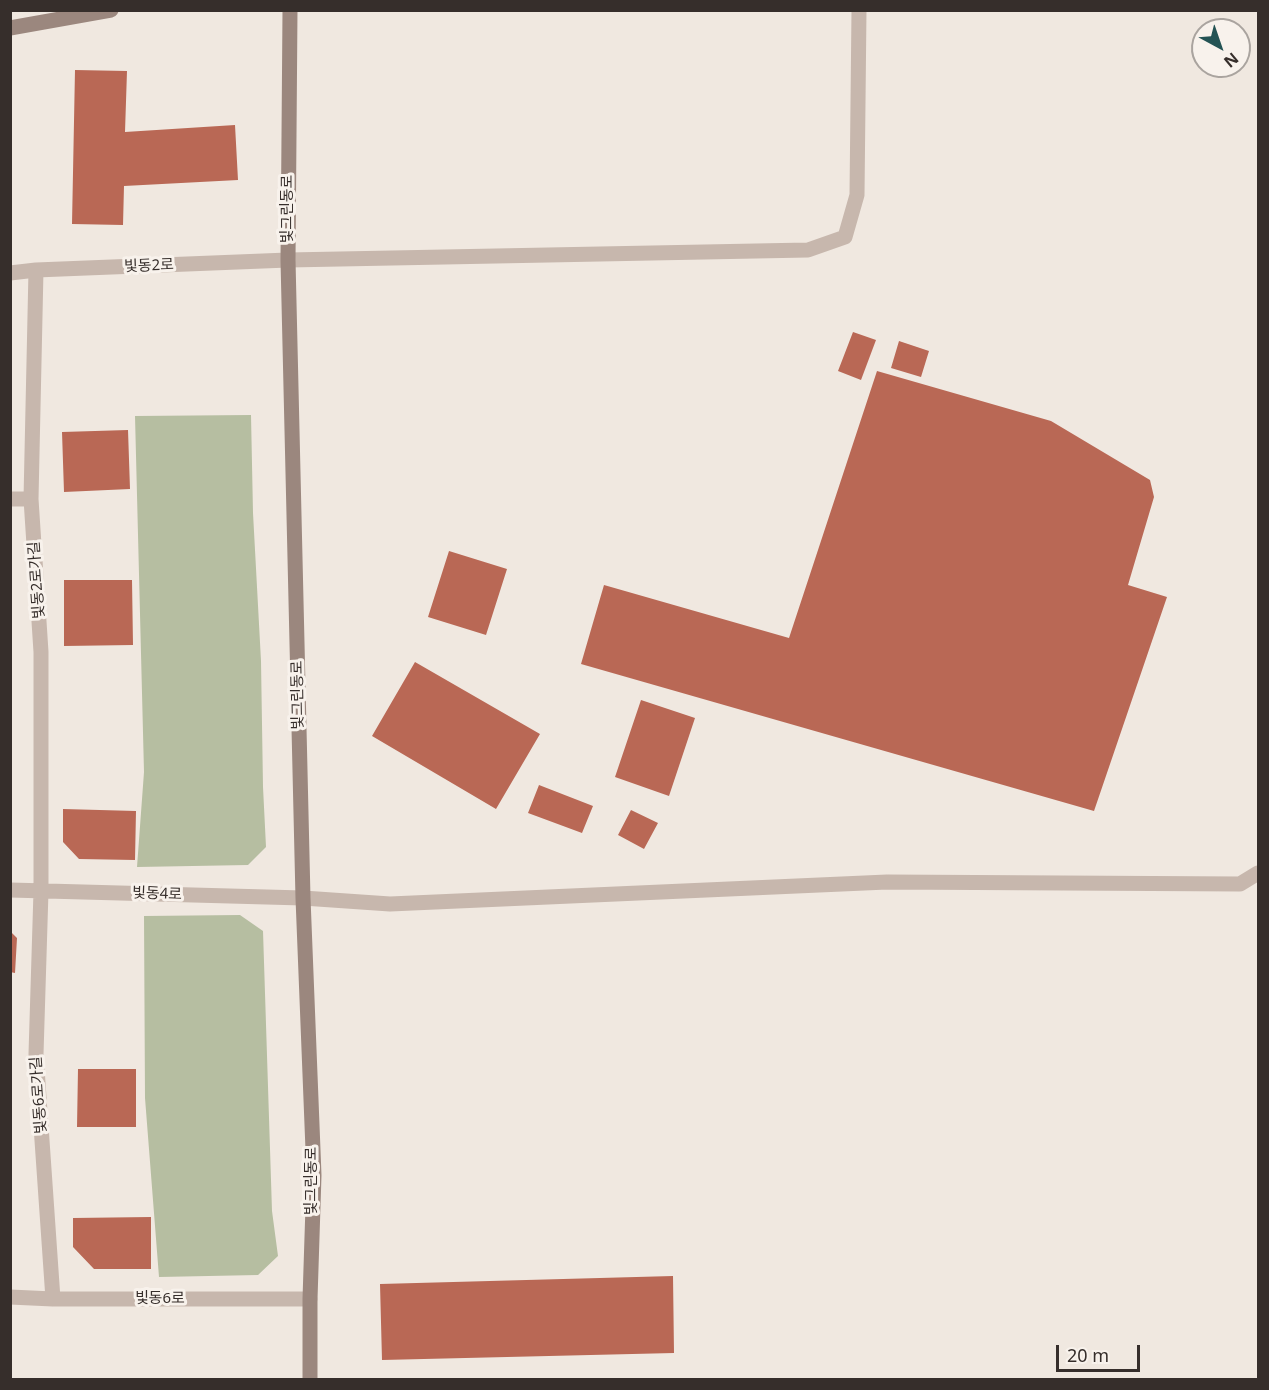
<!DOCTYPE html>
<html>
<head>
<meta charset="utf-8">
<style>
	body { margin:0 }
	#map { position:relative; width:1269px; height:1390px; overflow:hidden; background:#f0e8e0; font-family:"Noto Sans",sans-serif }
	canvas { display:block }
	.frame { position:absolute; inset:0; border:12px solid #362e2b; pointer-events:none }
	.north { position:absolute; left:1191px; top:18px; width:60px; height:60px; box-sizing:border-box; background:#f8f2ec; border:2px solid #aaa49f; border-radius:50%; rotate:140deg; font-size:16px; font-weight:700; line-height:24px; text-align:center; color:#362e2b }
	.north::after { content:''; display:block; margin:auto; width:21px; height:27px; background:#245354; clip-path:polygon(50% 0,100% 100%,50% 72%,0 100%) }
	.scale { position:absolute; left:1056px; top:1345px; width:84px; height:27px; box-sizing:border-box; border:3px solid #362e2b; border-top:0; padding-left:8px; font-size:18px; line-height:21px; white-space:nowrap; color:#362e2b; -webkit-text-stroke:4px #f8f2ec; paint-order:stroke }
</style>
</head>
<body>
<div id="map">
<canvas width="1269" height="1390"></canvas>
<div class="frame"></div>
<div class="north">N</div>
<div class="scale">20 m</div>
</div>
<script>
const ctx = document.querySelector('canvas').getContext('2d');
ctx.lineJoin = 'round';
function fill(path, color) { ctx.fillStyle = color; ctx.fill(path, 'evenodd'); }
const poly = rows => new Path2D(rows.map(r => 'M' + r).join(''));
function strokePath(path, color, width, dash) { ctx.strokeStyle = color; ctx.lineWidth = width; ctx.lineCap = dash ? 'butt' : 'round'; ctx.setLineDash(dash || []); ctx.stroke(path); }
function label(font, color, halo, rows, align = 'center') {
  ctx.font = font + ' "Noto Sans","Noto Sans KR",sans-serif'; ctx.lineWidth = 6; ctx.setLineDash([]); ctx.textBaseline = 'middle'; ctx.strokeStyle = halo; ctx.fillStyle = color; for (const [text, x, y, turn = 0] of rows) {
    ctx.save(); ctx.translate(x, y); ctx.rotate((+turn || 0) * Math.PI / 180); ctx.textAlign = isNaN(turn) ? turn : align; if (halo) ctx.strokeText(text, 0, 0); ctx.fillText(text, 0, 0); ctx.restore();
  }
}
fill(poly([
	[251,415,253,513,261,661,263,787,266,847,248,865,137,867,144,772,135,416],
	[240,915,263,931,272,1211,278,1256,258,1275,159,1277,145,1098,144,916]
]), '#b6bea1');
fill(poly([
	[75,70,127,71,125,132,235,125,238,180,124,186,123,225,72,224],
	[853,332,876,340,861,380,838,371],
	[899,341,929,351,921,377,891,368],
	[877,371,1051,421,1150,480,1154,497,1128,585,1167,597,1094,811,581,664,604,585,789,638],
	[128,430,130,489,64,492,62,432],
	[449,551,507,569,486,635,428,617],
	[64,580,132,580,133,645,64,646],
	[415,662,540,734,496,809,372,736],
	[641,700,695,718,669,796,615,777],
	[539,785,593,806,582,833,528,813],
	[63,809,136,811,135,860,79,859,63,842],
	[631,810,658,823,644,849,618,835],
	[10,931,17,938,15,973,10,972],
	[78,1069,136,1069,136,1127,77,1127],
	[151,1217,151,1269,94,1269,73,1247,73,1218],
	[673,1276,674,1353,382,1360,380,1284]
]), '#b96855');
strokePath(poly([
	[36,270,31,499,41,652,41,891,36,1054,53,1299],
	[10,273,36,270,288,260,808,250,845,237,857,195,859,10],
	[10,499,31,499],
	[10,890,303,898,390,904,887,882,1240,884,1258,873],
	[10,1297,53,1299,310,1299]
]), '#c7b7ad', 15);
strokePath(poly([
	[290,10,288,260,303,898,314,1175,310,1299,310,1380],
	[10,28,111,10]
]), '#9b877e', 15);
label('15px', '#362e2b', '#f8f2ec', [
	["빛그린동로",288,209,-90],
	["빛동2로",149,266,-2],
	["빛동2로가길",37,580,-94],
	["빛그린동로",298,695,-91],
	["빛동4로",157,894,2],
	["빛동6로가길",39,1095,-94],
	["빛그린동로",312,1181,-90],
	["빛동6로",160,1299]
]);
</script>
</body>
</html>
